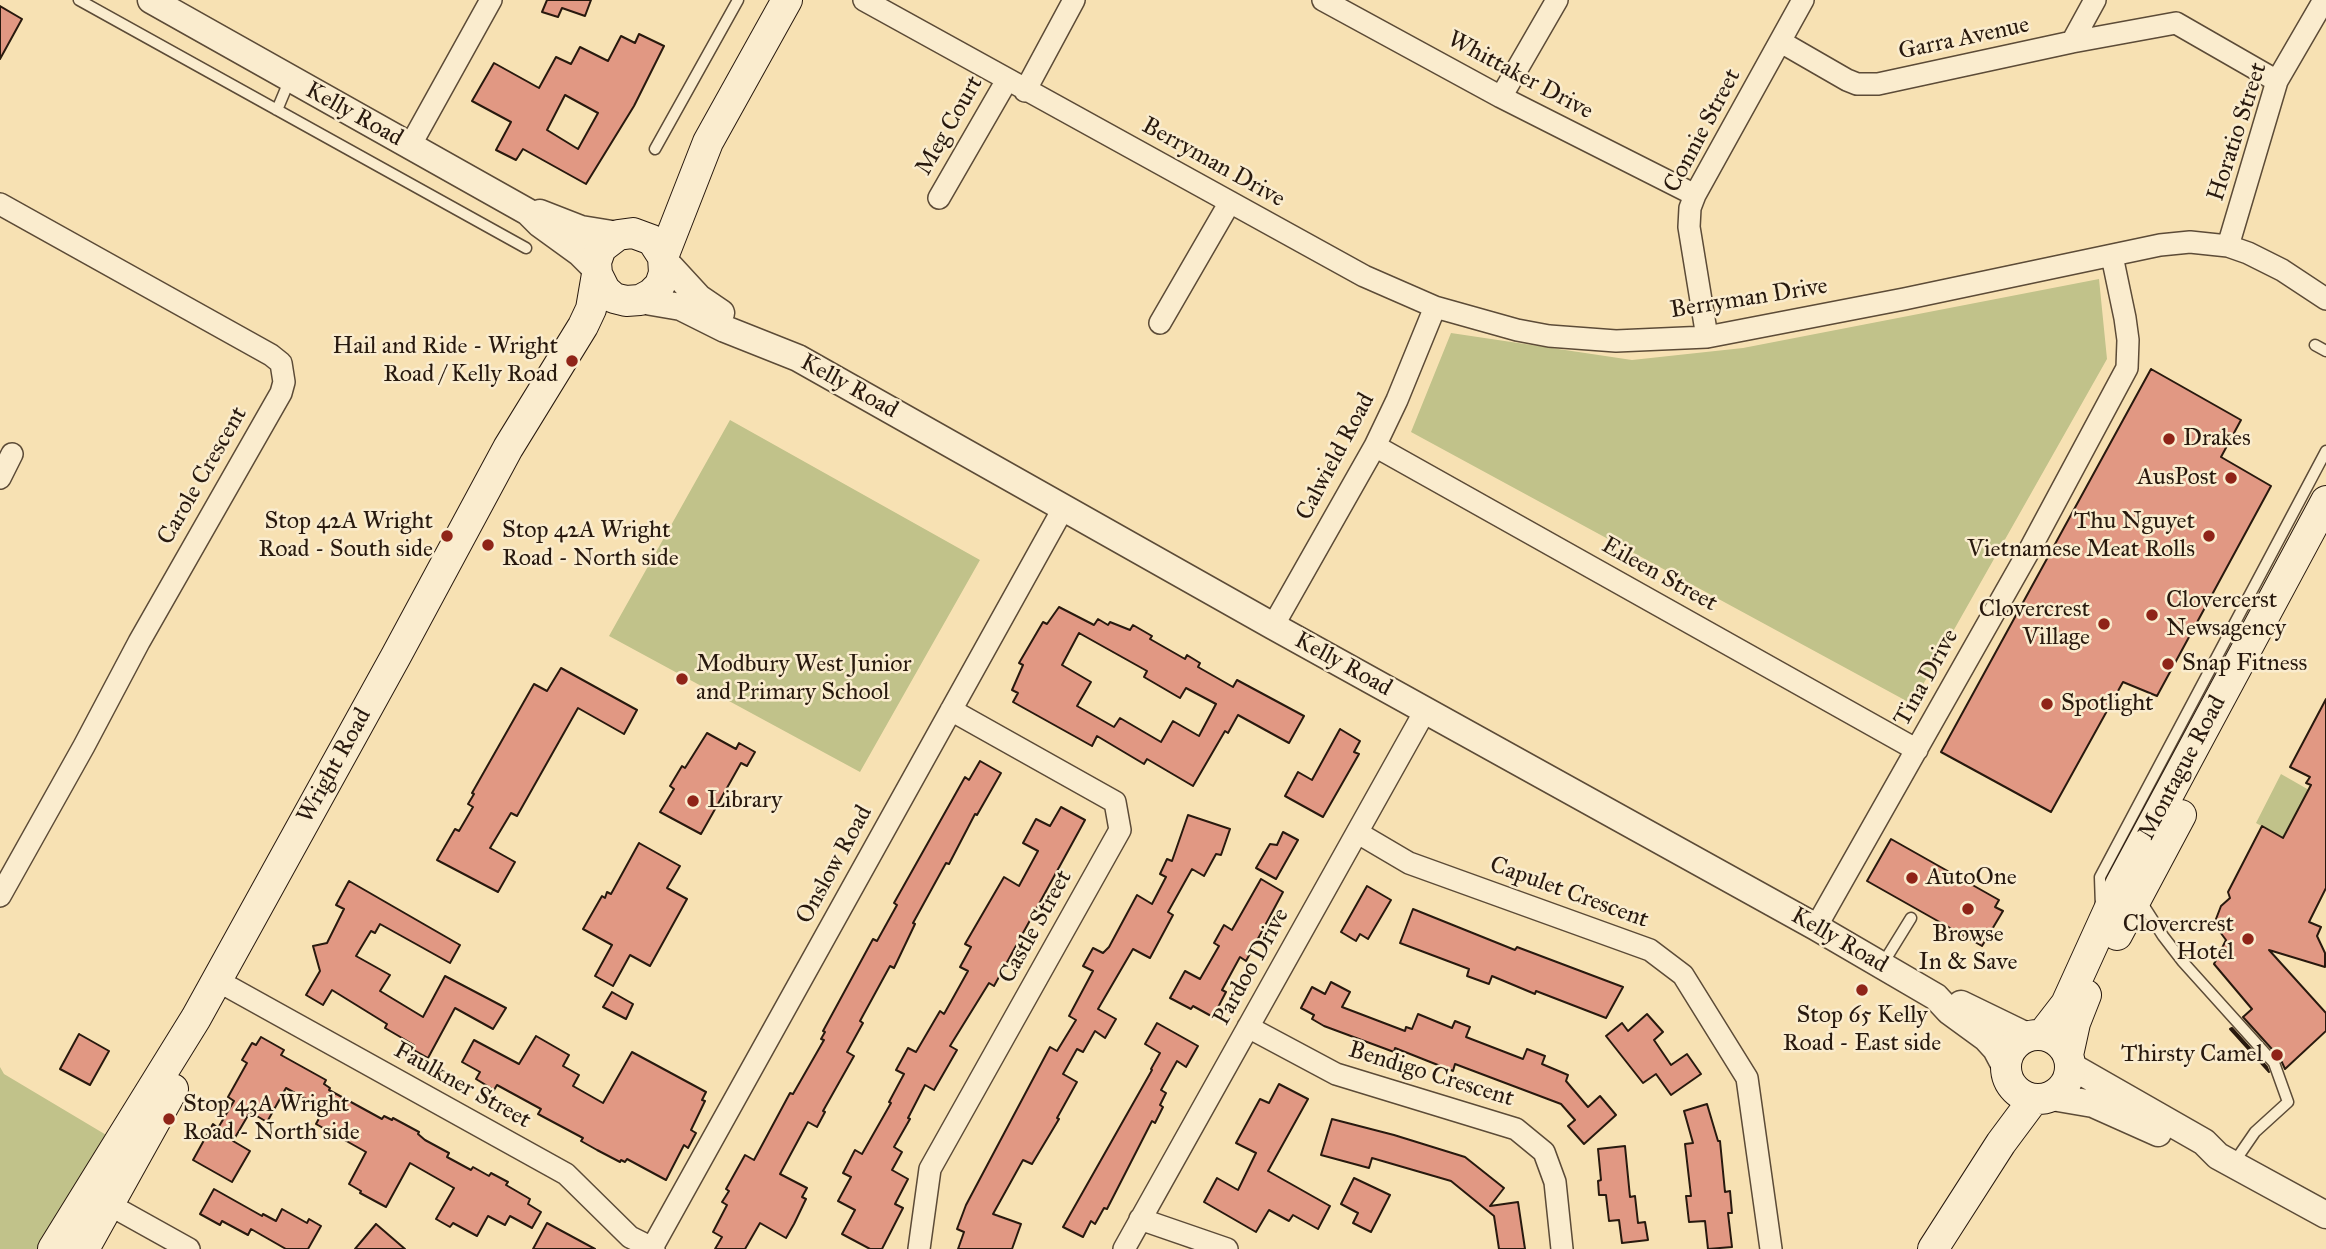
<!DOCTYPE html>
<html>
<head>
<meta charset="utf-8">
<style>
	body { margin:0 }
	canvas { display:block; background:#f7e1b3 }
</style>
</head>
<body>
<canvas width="2326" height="1249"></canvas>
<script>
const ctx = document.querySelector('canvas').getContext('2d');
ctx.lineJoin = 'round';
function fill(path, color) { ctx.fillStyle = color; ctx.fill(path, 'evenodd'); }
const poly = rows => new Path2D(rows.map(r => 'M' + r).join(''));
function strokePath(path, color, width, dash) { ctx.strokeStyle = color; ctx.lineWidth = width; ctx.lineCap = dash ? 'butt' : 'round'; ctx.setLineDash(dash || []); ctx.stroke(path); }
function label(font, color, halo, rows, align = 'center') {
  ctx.font = font + ' "IM FELL Great Primer",serif'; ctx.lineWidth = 5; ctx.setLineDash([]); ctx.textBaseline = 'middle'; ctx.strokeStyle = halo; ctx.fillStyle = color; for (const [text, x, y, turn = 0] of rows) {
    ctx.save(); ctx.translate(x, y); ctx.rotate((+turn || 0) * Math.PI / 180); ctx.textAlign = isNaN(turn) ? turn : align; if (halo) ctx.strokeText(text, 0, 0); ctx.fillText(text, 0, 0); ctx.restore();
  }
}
fill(poly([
	[2099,279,2107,359,1912,704,1411,432,1451,333,1632,360,1743,348],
	[730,420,980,560,860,772,609,636],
	[2281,774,2309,790,2283,838,2256,823],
	[0,1067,4,1074,118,1142,54,1249,0,1249]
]), '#c1c28a');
const building = poly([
	[547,0,591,0,585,16,562,8,558,17,542,12,547,0],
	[0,6,22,19,0,59,0,6],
	[639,34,664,46,634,106,586,184,523,149,516,160,496,150,511,122,472,101,494,63,539,88,556,57,571,64,580,47,608,61,621,36,635,43,639,34],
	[565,95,598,113,578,149,547,130,565,95],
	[2151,369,2241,420,2221,457,2271,486,2157,696,2123,682,2051,812,1941,752,2151,369],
	[1059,607,1094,625,1098,619,1108,625,1110,622,1130,630,1133,625,1152,636,1150,639,1185,659,1187,655,1200,663,1198,667,1233,687,1237,680,1304,716,1289,743,1238,715,1228,733,1225,731,1193,786,1147,759,1144,764,1097,736,1092,746,1013,702,1018,693,1012,690,1023,665,1019,663,1043,622,1047,624,1059,607],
	[1079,633,1147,671,1144,677,1180,698,1186,688,1216,704,1199,736,1173,721,1161,742,1120,718,1114,727,1077,706,1091,682,1062,665,1079,633],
	[561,668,637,710,624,734,578,708,517,816,511,813,490,848,515,862,498,892,437,860,455,829,459,831,473,807,468,804,474,794,472,793,534,684,547,691,561,668],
	[2326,699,2326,888,2309,922,2321,927,2317,936,2325,953,2325,967,2269,950,2326,1013,2326,1031,2285,1069,2280,1058,2243,1017,2252,1009,2214,964,2226,940,2217,928,2216,919,2221,906,2230,898,2228,892,2262,826,2283,838,2311,785,2306,783,2310,777,2290,767,2326,699],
	[1340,729,1360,741,1354,752,1359,754,1323,817,1285,796,1298,772,1312,780,1340,729],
	[707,733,736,749,739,743,755,752,747,766,741,763,701,834,660,812,674,789,670,786,682,766,685,768,707,733],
	[980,761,1001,773,977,815,975,814,949,864,946,863,913,923,915,924,894,968,890,966,860,1021,863,1023,847,1052,854,1056,823,1111,825,1112,817,1127,808,1122,780,1174,807,1188,802,1197,806,1199,794,1224,786,1238,760,1223,745,1249,715,1249,722,1237,713,1232,727,1205,722,1202,729,1191,726,1189,745,1155,754,1160,790,1093,793,1094,824,1040,821,1039,825,1032,823,1031,873,939,877,941,897,905,894,903,965,777,969,780,980,761],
	[1061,807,1085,820,994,986,989,983,950,1046,957,1050,934,1090,925,1085,908,1118,910,1119,894,1147,902,1152,892,1170,908,1179,895,1204,903,1208,882,1249,870,1249,842,1234,855,1210,838,1201,851,1177,843,1173,855,1150,862,1154,891,1103,889,1102,904,1074,896,1070,908,1048,916,1052,940,1011,944,1014,968,971,960,967,971,947,965,944,1004,877,1019,886,1038,851,1023,843,1036,819,1050,826,1061,807],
	[1188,815,1230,829,1221,855,1216,854,1204,876,1192,869,1168,912,1173,915,1150,958,1133,949,1098,1009,1116,1019,1105,1038,1095,1031,1083,1052,1077,1049,1063,1074,1077,1082,1057,1118,1059,1119,1032,1164,1023,1160,993,1214,1021,1224,1012,1249,958,1249,964,1232,957,1229,966,1205,1050,1047,1057,1051,1076,1020,1069,1016,1093,971,1083,966,1093,948,1103,953,1109,947,1137,895,1152,904,1166,877,1160,874,1167,859,1172,861,1188,815],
	[1283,832,1298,840,1276,879,1256,868,1270,844,1277,845,1283,832],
	[1891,839,1999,900,1995,907,2003,911,1982,946,1867,881,1891,839],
	[639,843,680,866,667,888,687,899,650,966,630,955,613,986,595,976,612,945,583,929,602,896,605,898,607,892,611,894,639,843],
	[1261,879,1283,892,1246,961,1240,957,1222,990,1226,992,1213,1017,1193,1006,1191,1009,1170,998,1185,971,1200,979,1219,946,1214,943,1224,925,1232,930,1261,879],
	[349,881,460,945,450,963,380,924,375,933,371,931,356,956,390,975,380,991,423,1017,445,976,506,1008,493,1029,455,1008,428,1058,412,1049,414,1045,385,1028,387,1024,332,990,323,1005,306,995,320,971,313,946,327,943,344,909,336,905,349,881],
	[1367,886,1391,900,1368,939,1360,934,1356,941,1341,932,1367,886],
	[1413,909,1515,950,1517,947,1623,987,1606,1018,1536,991,1535,994,1492,976,1489,984,1467,976,1469,969,1400,943,1413,909],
	[1331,982,1350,992,1342,1007,1405,1031,1406,1027,1412,1029,1418,1014,1452,1028,1455,1021,1470,1027,1466,1037,1523,1059,1527,1049,1545,1056,1542,1064,1568,1075,1566,1081,1588,1107,1600,1096,1616,1115,1584,1144,1568,1126,1575,1120,1561,1104,1455,1064,1453,1071,1395,1048,1394,1052,1324,1026,1312,1019,1314,1015,1301,1008,1312,987,1325,994,1331,982],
	[612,992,633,1004,626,1019,603,1007,612,992],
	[1647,1014,1663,1032,1654,1040,1671,1065,1687,1054,1701,1074,1671,1095,1656,1074,1643,1083,1606,1036,1622,1023,1628,1031,1647,1014],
	[1157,1023,1198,1046,1186,1067,1177,1061,1161,1090,1166,1093,1160,1105,1163,1107,1155,1123,1152,1121,1107,1209,1104,1208,1095,1224,1091,1221,1083,1237,1063,1227,1152,1070,1151,1069,1160,1053,1145,1044,1157,1023],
	[2232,1028,2267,1067,2269,1072,2230,1029,2232,1028],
	[79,1034,109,1051,90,1085,60,1069,79,1034],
	[536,1036,569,1055,563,1066,579,1075,573,1086,603,1103,632,1052,706,1092,702,1100,705,1101,691,1130,696,1133,688,1148,684,1145,666,1180,627,1159,625,1162,621,1160,620,1162,597,1150,581,1141,583,1138,538,1114,541,1109,497,1085,494,1090,476,1079,480,1072,462,1062,474,1040,519,1064,536,1036],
	[261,1037,284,1050,281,1055,326,1080,324,1084,330,1088,329,1090,382,1119,384,1116,392,1120,393,1118,419,1132,418,1134,425,1140,449,1153,447,1157,471,1170,473,1167,489,1176,491,1173,508,1182,506,1185,530,1199,528,1204,541,1212,532,1228,510,1216,505,1225,488,1216,477,1236,453,1223,450,1227,436,1219,454,1188,410,1163,386,1207,360,1193,361,1191,349,1184,366,1152,316,1124,324,1109,286,1088,267,1122,250,1112,233,1141,250,1151,232,1182,193,1160,213,1124,218,1128,234,1101,228,1097,247,1063,242,1060,252,1043,256,1045,261,1037],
	[1279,1084,1308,1099,1268,1171,1330,1206,1318,1229,1293,1215,1289,1221,1269,1210,1256,1232,1204,1202,1217,1178,1238,1190,1256,1153,1236,1143,1260,1099,1269,1103,1279,1084],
	[1707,1104,1718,1141,1720,1141,1725,1192,1730,1191,1732,1213,1728,1213,1732,1247,1708,1249,1705,1221,1689,1222,1686,1196,1691,1196,1685,1144,1693,1143,1684,1111,1707,1104],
	[1332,1119,1394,1135,1465,1157,1504,1188,1490,1206,1518,1202,1525,1249,1499,1249,1494,1216,1451,1181,1372,1158,1369,1168,1321,1155,1332,1119],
	[1625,1146,1630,1197,1635,1196,1638,1223,1645,1222,1648,1240,1622,1243,1619,1220,1609,1221,1606,1195,1599,1195,1598,1181,1601,1180,1598,1149,1625,1146],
	[1354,1178,1390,1195,1371,1232,1353,1223,1358,1213,1341,1204,1354,1178],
	[214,1189,262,1216,263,1214,276,1221,282,1209,307,1223,309,1219,321,1226,308,1249,286,1249,251,1229,248,1235,222,1221,220,1225,200,1214,214,1189],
	[547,1223,595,1249,533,1249,547,1223],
	[376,1224,405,1249,355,1249,376,1224]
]);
fill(building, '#e19883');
strokePath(building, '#28190e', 2);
const service = poly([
	[79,0,526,248],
	[277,110,290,79],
	[655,149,738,0],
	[2315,345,2326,351],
	[2140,900,2163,936,2183,962,2274,1063,2288,1102,2255,1132,2233,1164],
	[2101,907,2100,877,2326,451],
	[1882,965,1911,918]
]);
const minor = poly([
	[864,0,1364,276,1435,307,1517,330,1549,336,1616,341,1707,337,1904,299,2160,245,2190,242,2228,246,2248,253,2282,270,2326,299],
	[1323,0,1501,97,1695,195],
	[1781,42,1847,80,1857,84,1878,84,2072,42,2176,23,2277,81],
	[2072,42,2095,0],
	[1025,91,1074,0],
	[1501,97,1557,0],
	[410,146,491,0],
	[939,198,1007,80],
	[0,204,271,355,281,363,284,382,281,393,139,642,84,746,0,896],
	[2228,246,2277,81,2324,0],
	[1160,323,1230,202],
	[1707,337,1689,227,1690,208,1695,195,1803,0],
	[1375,446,1917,750],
	[0,478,12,454],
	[1273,626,1375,446,1397,400,1435,307],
	[1358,833,1409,863,1650,950,1683,975,1747,1078,1771,1249],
	[1816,927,2030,549,2127,368,2128,340,2125,318,2112,256],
	[229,987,566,1174,630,1237,654,1249],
	[1248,1027,1336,1074,1516,1129,1544,1152,1555,1182,1562,1249],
	[110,1205,189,1249],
	[1140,1219,1227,1249],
	[652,1248,1064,507],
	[919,1249,930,1169,1120,830,1115,802,951,710],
	[1124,1249,1425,711]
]);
const tertiary = poly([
	[151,0,528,212,540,224,580,253,596,269],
	[540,213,581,229,618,235],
	[664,260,699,298,721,313],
	[640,300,681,307,725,329,798,358,1273,626,1816,927,1936,997,1949,1011,1986,1038,1996,1049,2006,1068],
	[1961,1004,2029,1037],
	[2071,1066,2204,1142,2218,1156,2326,1215],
	[2052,1097,2093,1104,2158,1133]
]);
const secondary = poly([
	[663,257,708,142,787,0],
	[2117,935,2181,815],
	'2006 1067a32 32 0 1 1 64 0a32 32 0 1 1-64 0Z',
	[2042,1035,2066,1004,2121,883,2326,501],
	[2068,1055,2075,1023,2086,995],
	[53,1249,196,1018,396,656,508,448,583,326,591,309,597,274,596,262,601,248,618,235,633,233,652,240,663,257,664,273,660,285,651,294,640,300,626,301,614,298,605,290,597,274],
	[84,1249,173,1089],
	[1933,1249,2001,1143,2033,1100]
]);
strokePath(service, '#5c4b37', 13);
strokePath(minor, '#5c4b37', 24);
strokePath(tertiary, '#5c4b37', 29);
strokePath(secondary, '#28190e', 32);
strokePath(service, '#faecce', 10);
strokePath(minor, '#faecce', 21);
strokePath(tertiary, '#faecce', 26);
strokePath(secondary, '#faecce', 30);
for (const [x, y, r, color] of [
	[572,361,7,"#8f2418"],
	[2169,439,7,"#8f2418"],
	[2231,478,7,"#8f2418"],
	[447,536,7,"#8f2418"],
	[2209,536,7,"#8f2418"],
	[488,545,7,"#8f2418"],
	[2152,615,7,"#8f2418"],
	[2104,624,7,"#8f2418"],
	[2168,664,7,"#8f2418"],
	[682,679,7,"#8f2418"],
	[2047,704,7,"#8f2418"],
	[693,801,7,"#8f2418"],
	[1912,878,7,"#8f2418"],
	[1968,909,7,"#8f2418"],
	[2248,939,7,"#8f2418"],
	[1862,990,7,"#8f2418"],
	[2277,1055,7,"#8f2418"],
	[169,1119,7,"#8f2418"]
]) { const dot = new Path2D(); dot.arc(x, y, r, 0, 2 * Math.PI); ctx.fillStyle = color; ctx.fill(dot); strokePath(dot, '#faecce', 2.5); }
label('24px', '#28190e', '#faecce', [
	["Garra Avenue",1964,39,-12],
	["Whittaker Drive",1520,76,28],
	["Kelly Road",354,115,29],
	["Meg Court",950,126,-60],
	["Connie Street",1703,131,-62],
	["Horatio Street",2238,132,-72],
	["Berryman Drive",1213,163,29],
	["Berryman Drive",1749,299,-9],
	["Kelly Road",849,387,29],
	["Calwield Road",1336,457,-62],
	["Carole Crescent",203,476,-60],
	["Eileen Street",1659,575,29],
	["Kelly Road",1343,665,29],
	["Tina Drive",1927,678,-61],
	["Wright Road",335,766,-61],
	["Montague Road",2183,768,-62],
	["Onslow Road",835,865,-61],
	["Capulet Crescent",1569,893,20],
	["Castle Street",1036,927,-61],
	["Kelly Road",1839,941,30],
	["Pardoo Drive",1252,967,-61],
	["Bendigo Crescent",1431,1075,17],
	["Faulkner Street",462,1086,29]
]);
label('24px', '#28190e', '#faecce', [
	["Hail and Ride - Wright",558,347,"right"],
	["Road / Kelly Road",558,375,"right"],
	["Drakes",2183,439],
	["AusPost",2217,478,"right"],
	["Stop 42A Wright",433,522,"right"],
	["Road - South side",433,550,"right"],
	["Thu Nguyet",2195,522,"right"],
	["Vietnamese Meat Rolls",2195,550,"right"],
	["Stop 42A Wright",502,531],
	["Road - North side",502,559],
	["Clovercerst",2166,601],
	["Newsagency",2166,629],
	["Clovercrest",2090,610,"right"],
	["Village",2090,638,"right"],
	["Snap Fitness",2182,664],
	["Modbury West Junior",696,665],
	["and Primary School",696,693],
	["Spotlight",2061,704],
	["Library",707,801],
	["AutoOne",1926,878],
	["Clovercrest",2234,925,"right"],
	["Hotel",2234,953,"right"],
	["Browse",1968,935,"center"],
	["In & Save",1968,963,"center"],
	["Stop 65 Kelly",1862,1016,"center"],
	["Road - East side",1862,1044,"center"],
	["Thirsty Camel",2263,1055,"right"],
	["Stop 43A Wright",183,1105],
	["Road - North side",183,1133]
], 'left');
</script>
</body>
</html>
